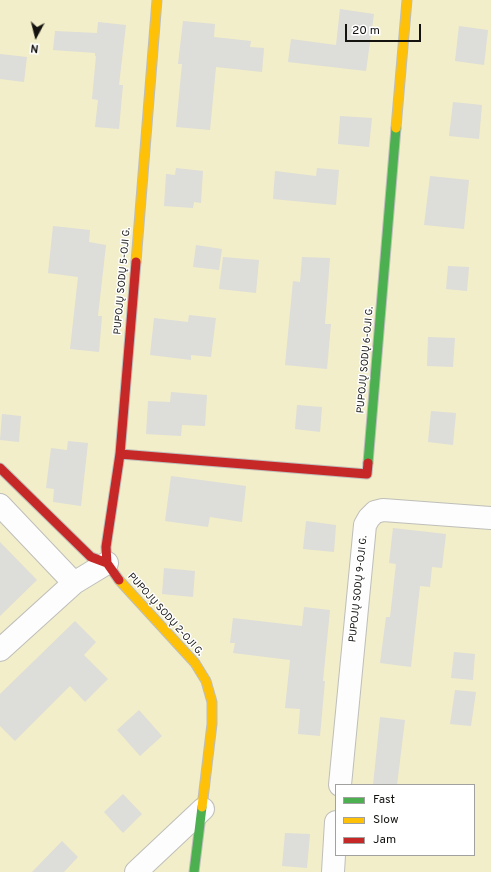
<!DOCTYPE html>
<html>
<head>
<meta charset="utf-8">
<style>
	body { margin:0 }
	#map { position:relative; width:491px; height:872px; overflow:hidden; background:#f4f4ef; font-family:Overpass,sans-serif }
	canvas { display:block }
	.legend { position:absolute; left:335px; top:784px; width:140px; height:72px; box-sizing:border-box; background:#fff; border:1px solid #a1a19f; margin:0; padding:5px 7px; list-style:none; font-size:12px; color:#141310 }
	.legend li { display:flex; align-items:center; gap:8px; height:20px }
	.legend b { width:20px; border:1px solid #a1a19f }
	.north { position:absolute; left:16px; top:16px; width:40px; height:40px; -webkit-text-stroke:3px #fff; paint-order:stroke; rotate:187deg; font-size:11px; font-weight:700; line-height:16px; text-align:center; color:#141310 }
	.north::after { content:''; display:block; margin:auto; width:14px; height:18px; background:#141310; clip-path:polygon(50% 0,100% 100%,50% 72%,0 100%) }
	.scale { position:absolute; left:345px; top:24px; width:76px; height:18px; box-sizing:border-box; border:2px solid #141310; border-top:0; padding-left:5px; font-size:12px; line-height:14px; white-space:nowrap; color:#141310; -webkit-text-stroke:3px #fff; paint-order:stroke }
</style>
</head>
<body>
<div id="map">
<canvas width="491" height="872"></canvas>
<ul class="legend">
<li><b style="height:5px;background:#4caf50"></b>Fast</li>
<li><b style="height:5px;background:#ffc107"></b>Slow</li>
<li><b style="height:5px;background:#c62828"></b>Jam</li>
</ul>
<div class="north">N</div>
<div class="scale">20 m</div>
</div>
<script>
const ctx = document.querySelector('canvas').getContext('2d');
ctx.lineJoin = 'round';
function fill(path, color) { ctx.fillStyle = color; ctx.fill(path, 'evenodd'); }
const poly = rows => new Path2D(rows.map(r => 'M' + r).join(''));
function strokePath(path, color, width, dash) { ctx.strokeStyle = color; ctx.lineWidth = width; ctx.lineCap = dash ? 'butt' : 'round'; ctx.setLineDash(dash || []); ctx.stroke(path); }
function label(font, color, halo, rows, align = 'center') {
  ctx.font = font + ' Overpass,sans-serif'; ctx.lineWidth = 3; ctx.setLineDash([]); ctx.textBaseline = 'middle'; ctx.strokeStyle = halo; ctx.fillStyle = color; for (const [text, x, y, turn = 0] of rows) {
    ctx.save(); ctx.translate(x, y); ctx.rotate((+turn || 0) * Math.PI / 180); ctx.textAlign = isNaN(turn) ? turn : align; if (halo) ctx.strokeText(text, 0, 0); ctx.fillText(text, 0, 0); ctx.restore();
  }
}
fill(poly([
	[0,0,491,0,491,872,0,872],
	[336,785,474,785,474,855,336,855]
]), '#f2eec9');
fill(poly([
	[340,9,374,14,366,71,288,62,291,39,336,45],
	[183,21,215,24,214,37,251,41,250,47,264,48,262,72,216,67,210,130,176,127,182,64,178,64],
	[98,22,126,25,119,85,123,85,119,129,95,127,98,100,92,99,96,56,95,56,95,53,53,50,55,31,97,33],
	[459,26,488,30,484,65,455,61],
	[0,54,27,57,24,82,0,79],
	[453,102,482,105,479,139,449,136],
	[340,116,372,118,369,147,338,144],
	[176,168,203,171,201,203,194,202,193,208,164,206,166,174,175,175],
	[317,168,339,170,336,205,273,199,275,171,316,176],
	[430,176,469,180,464,229,424,225],
	[53,226,90,230,89,242,106,245,98,316,102,316,99,352,70,349,78,277,48,273],
	[196,245,222,249,219,270,193,267],
	[223,257,259,260,256,293,219,289],
	[302,257,330,258,325,324,331,324,327,369,285,365,293,281,300,282],
	[448,266,469,267,467,291,446,289],
	[189,315,216,318,211,357,191,355,191,360,150,355,154,318,188,322],
	[428,337,455,338,453,367,427,366],
	[171,392,207,395,205,426,182,425,181,436,146,434,148,401,170,402],
	[297,405,322,407,320,432,295,429],
	[431,411,456,413,453,445,428,442],
	[2,414,21,416,19,442,0,440],
	[68,441,88,443,81,506,53,502,54,489,46,488,51,448,67,450],
	[171,476,246,486,242,522,210,517,208,527,165,521],
	[306,521,336,525,334,552,303,549],
	[393,528,446,534,442,568,432,567,430,587,420,586,411,667,380,663,386,617,390,617,396,564,389,563],
	[0,542,37,580,0,616],
	[164,568,195,571,193,597,162,594],
	[304,607,330,610,323,681,325,681,320,736,298,734,300,709,285,708,290,660,233,653,235,643,230,643,233,618,302,626],
	[75,621,96,642,84,655,108,679,85,702,70,686,15,741,0,726,0,694],
	[454,652,475,654,473,680,451,678],
	[455,690,476,692,471,726,450,724],
	[139,710,162,736,140,756,117,730],
	[380,717,405,720,397,785,373,785],
	[123,794,142,814,123,833,104,812],
	[285,833,310,834,307,868,282,866],
	[62,841,78,857,64,872,32,872]
]), '#ddddd9');
const street = poly([
	[0,505,74,583],
	[0,650,74,583,107,563],
	[340,785,365,525,369,518,375,512,383,510,491,518],
	[136,872,203,809],
	[333,872,336,822]
]);
const fast = poly([
	[368,463,396,128],
	[194,872,202,807]
]);
const slow = poly([
	[396,128,407,0],
	[136,262,157,0],
	[119,580,195,663,206,681,212,702,212,724,202,807]
]);
const jam = poly([
	[120,454,367,474,368,463],
	[0,468,91,557,107,563,119,580],
	[107,563,106,547,120,454,136,262]
]);
strokePath(street, '#bebeba', 24);
strokePath(fast, '#bebeba', 11);
strokePath(slow, '#bebeba', 11);
strokePath(jam, '#bebeba', 11);
strokePath(street, '#fdfdfd', 22);
strokePath(fast, '#4caf50', 9);
strokePath(slow, '#ffc107', 9);
strokePath(jam, '#c62828', 9);
label('10px', '#141310', '#fff', [
	["PUPOJŲ SODŲ 5-OJI G.",123,281,-85],
	["PUPOJŲ SODŲ 6-OJI G.",366,360,-85],
	["PUPOJŲ SODŲ 9-OJI G.",359,589,-84],
	["PUPOJŲ SODŲ 2-OJI G.",165,615,48]
]);
</script>
</body>
</html>
